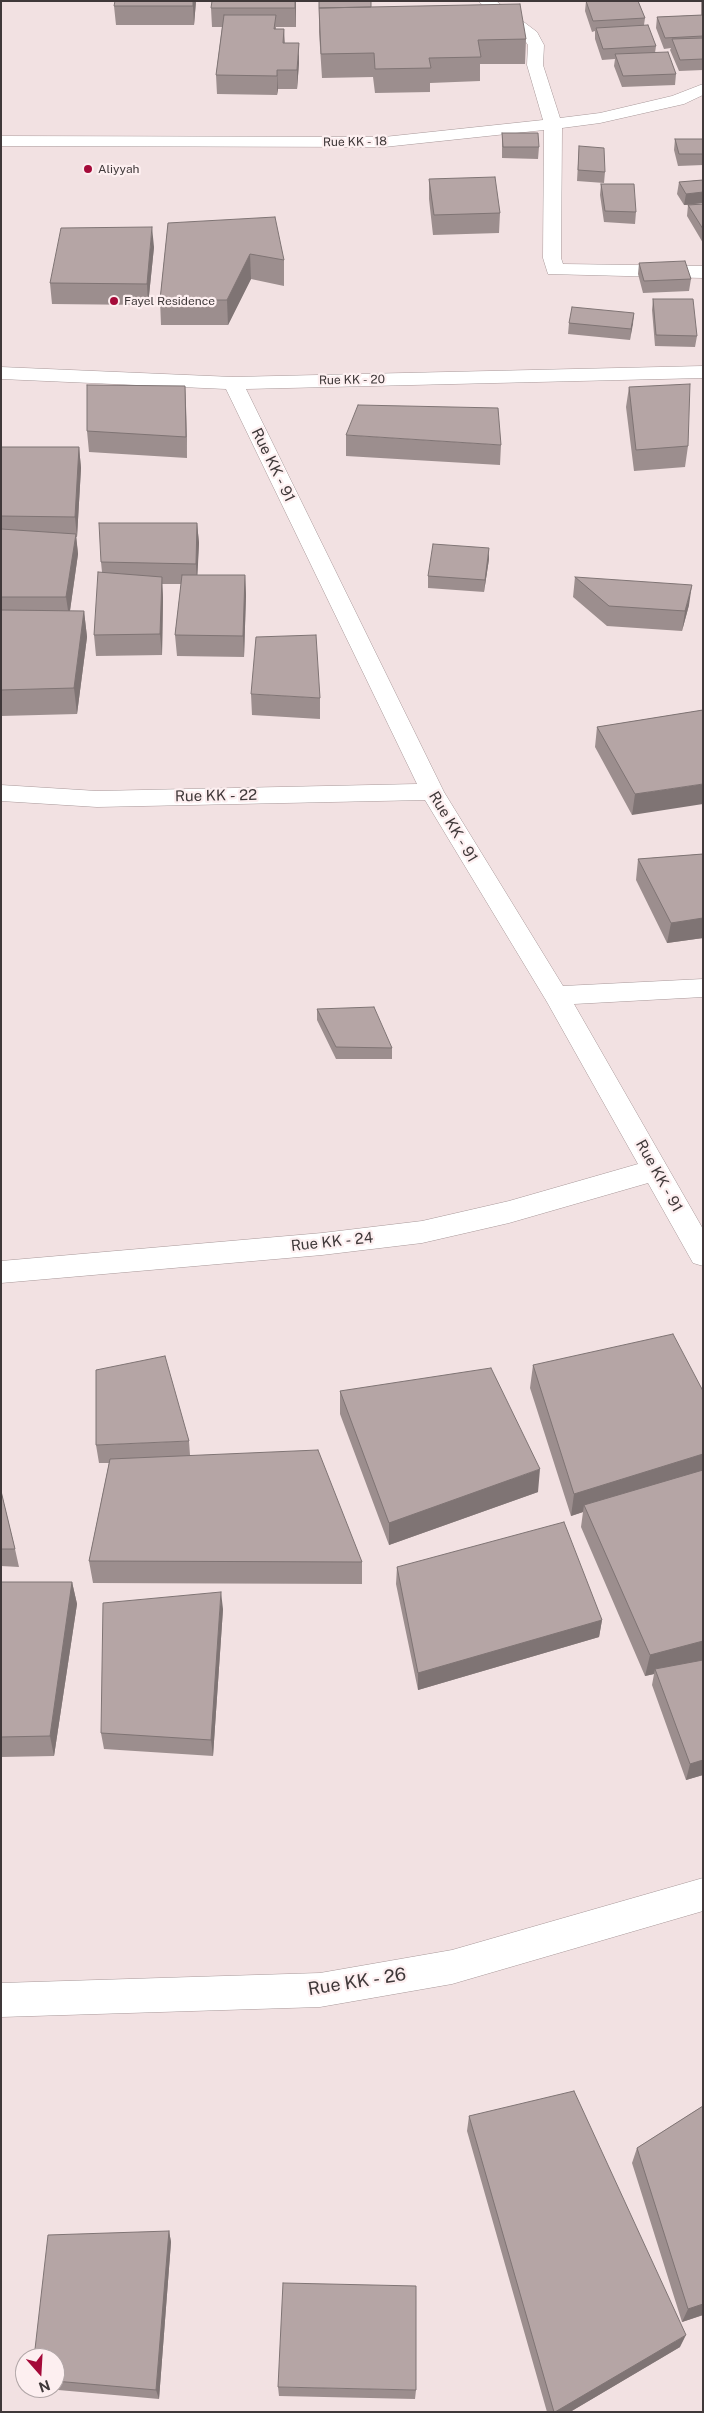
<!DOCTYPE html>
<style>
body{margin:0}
#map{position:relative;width:704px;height:2413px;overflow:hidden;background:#f2e1e2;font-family:"Public Sans",sans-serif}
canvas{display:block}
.frame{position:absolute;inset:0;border:2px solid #3f3839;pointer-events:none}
.north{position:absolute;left:15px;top:2348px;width:50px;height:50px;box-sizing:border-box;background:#fdeff0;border:1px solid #b1a6a7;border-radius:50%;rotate:161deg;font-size:14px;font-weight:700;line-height:20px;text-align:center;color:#3f3839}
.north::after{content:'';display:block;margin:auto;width:18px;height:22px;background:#a50a39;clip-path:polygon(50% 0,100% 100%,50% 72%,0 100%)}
</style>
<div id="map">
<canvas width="704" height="2413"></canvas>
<div class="frame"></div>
<div class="north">N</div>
</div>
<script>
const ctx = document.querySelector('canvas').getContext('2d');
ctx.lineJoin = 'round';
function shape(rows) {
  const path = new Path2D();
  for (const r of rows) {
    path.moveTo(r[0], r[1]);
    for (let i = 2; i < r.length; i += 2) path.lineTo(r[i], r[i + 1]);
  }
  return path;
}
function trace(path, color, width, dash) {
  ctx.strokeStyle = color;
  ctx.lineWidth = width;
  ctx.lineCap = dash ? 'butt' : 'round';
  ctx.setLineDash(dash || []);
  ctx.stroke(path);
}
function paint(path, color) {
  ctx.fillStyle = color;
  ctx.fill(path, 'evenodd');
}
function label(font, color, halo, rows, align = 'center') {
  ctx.font = font + ' "Public Sans",sans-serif';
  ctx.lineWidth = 4.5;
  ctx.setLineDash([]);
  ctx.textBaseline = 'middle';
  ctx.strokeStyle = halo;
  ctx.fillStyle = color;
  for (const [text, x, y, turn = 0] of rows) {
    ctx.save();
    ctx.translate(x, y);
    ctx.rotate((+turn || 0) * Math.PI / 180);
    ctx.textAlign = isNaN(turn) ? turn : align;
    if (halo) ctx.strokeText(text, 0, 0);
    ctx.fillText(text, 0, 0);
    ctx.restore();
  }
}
const street = shape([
 [478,1,496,1,537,32,544,45,543,65,560,118,600,113,672,96,703,84,703,95,684,104,600,123,562,128,561,258,563,264,703,266,703,278,548,274,543,258,544,130,384,147,1,146,1,136,384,137,543,120,527,65,528,45,524,39,478,1],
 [703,366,703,378,246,389,444,792,563,986,703,979,703,997,574,1004,703,1229,703,1266,693,1263,648,1183,509,1223,422,1243,322,1255,1,1283,1,1261,322,1233,422,1221,509,1201,638,1164,547,1002,425,800,97,807,1,801,1,785,97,791,417,784,226,389,1,379,1,367,233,377,703,366],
 [703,1878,703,1911,452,1984,320,2007,1,2017,1,1983,320,1973,452,1950,703,1878]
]);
trace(street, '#a89899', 1);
paint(street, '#fff');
paint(shape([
 [196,1,194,25,116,25,114,6],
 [296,1,296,27,276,27,276,29,284,29,285,43,299,63,297,89,278,89,277,95,217,94,216,75,222,27,212,27,211,8],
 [586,1,638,1,645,18,644,25,656,46,655,53,676,74,675,85,622,87,614,66,615,59,602,60,595,39,595,31,592,32,585,11],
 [701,1,703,1,703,70,679,71,670,50,671,48,664,49,656,28,657,17,701,15],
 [371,7,526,39,525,64,480,64,480,81,430,83,430,92,375,93,373,77,322,78,319,32,319,8],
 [502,133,539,147,538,159,502,158],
 [675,139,703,139,703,165,678,166,674,150],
 [579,146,605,172,604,183,577,181],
 [429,179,500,213,499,233,433,235,429,199],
 [703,180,703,203,695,204,703,204,703,243,687,216,688,205,684,205,677,194,679,182],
 [601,184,636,212,635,224,604,222,600,195],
 [168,223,284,260,284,286,251,279,228,325,161,325,160,300],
 [154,247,148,305,52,304,50,283],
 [639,263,691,279,689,291,643,293,638,274],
 [653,299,697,336,695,347,655,346,652,310],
 [634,313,630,340,568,334,569,323],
 [185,386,186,406,187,458,89,452,87,431],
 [629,387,688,446,685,467,634,471,626,407],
 [346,435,501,445,500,465,346,456],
 [1,447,79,447,81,468,77,537,76,537,78,554,70,611,84,611,87,637,77,714,1,716],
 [197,523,199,543,197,575,245,575,246,595,244,657,177,656,175,635,181,584,162,584,163,598,162,655,96,656,94,635,102,572,101,562],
 [489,559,484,592,428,588,428,576],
 [575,577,689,605,682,631,607,626,573,597],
 [251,694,320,698,320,719,252,715],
 [703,710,632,815,595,747,597,727],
 [703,854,703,938,667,943,636,880,638,859],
 [317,1009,392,1048,392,1059,336,1059,317,1020],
 [533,1365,703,1391,703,1775,686,1780,652,1685,654,1674,645,1676,581,1527,583,1512,571,1516,530,1388],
 [340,1391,538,1492,389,1545,340,1414],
 [189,1441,190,1455,362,1562,362,1584,93,1583,89,1561,109,1463,99,1463,96,1445],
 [1,1491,15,1549,19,1567,1,1566],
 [397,1567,602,1620,599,1637,418,1690,396,1584],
 [1,1582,72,1582,77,1604,54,1756,1,1757],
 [223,1609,213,1756,104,1749,101,1733],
 [703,2106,703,2315,682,2322,632,2163,637,2148],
 [469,2116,680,2347,570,2412,547,2412,467,2131],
 [169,2231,171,2242,159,2399,36,2388,55,2388,55,2358],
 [278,2387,416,2390,415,2399,279,2396]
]), '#9c8e8e');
paint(shape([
 [193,1,196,1,194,25,193,6],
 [295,1,296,1,296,27,295,8],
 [299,43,299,63,297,89,297,70],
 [277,70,278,89,277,95],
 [703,192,703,203,684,205,686,194],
 [152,227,154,247,148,305,147,284],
 [250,254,251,279,228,325,227,300],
 [634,313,633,324,630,340,631,329],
 [185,386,186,406,187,458,186,437],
 [79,447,81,468,77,537,75,517],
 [197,523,199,543,197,585,196,564],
 [76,534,78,554,69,617,66,597],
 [489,548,489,559,484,592,485,580],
 [245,575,246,595,244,657,243,636],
 [162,577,163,598,162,655,160,634],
 [692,585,689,605,682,631,685,611],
 [84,611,87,637,77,714,74,688],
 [703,784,703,804,632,815,635,794],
 [703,918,703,938,667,943,671,923],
 [703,1454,703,1476,584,1505,583,1512,571,1516,574,1494],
 [540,1469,538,1492,389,1545,389,1523],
 [72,1582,77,1604,54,1756,50,1736],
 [221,1592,223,1609,213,1756,211,1740],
 [602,1620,599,1637,418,1690,418,1673],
 [703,1641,703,1661,655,1669,654,1674,645,1676,650,1655],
 [703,1760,703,1775,686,1780,690,1764],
 [169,2231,171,2242,159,2399,156,2390],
 [703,2304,703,2315,682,2322,688,2309],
 [686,2335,680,2347,570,2412,555,2412]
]), '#7f7474');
const building = shape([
 [115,1,193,1,193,6,114,6,115,1],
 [212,1,295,1,295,8,211,8,212,1],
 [319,1,371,1,371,7,319,8,319,1],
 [586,1,638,1,645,18,593,21,586,1],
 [520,4,526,39,478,40,481,57,429,58,431,68,375,69,374,53,321,54,319,8,520,4],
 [224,15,276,15,274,29,284,29,283,43,299,43,297,70,277,70,277,76,216,75,224,15],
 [703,15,703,36,665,38,657,17,703,15],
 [648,25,656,46,603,49,596,28,648,25],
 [703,38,703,59,680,60,672,39,703,38],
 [668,52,676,74,623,76,615,54,668,52],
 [502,133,538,133,539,147,503,147,502,133],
 [675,139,703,139,703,154,679,154,675,139],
 [579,146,604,148,605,172,578,170,579,146],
 [495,177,500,213,434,215,429,179,495,177],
 [703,180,703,192,686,194,679,182,703,180],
 [601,184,634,184,636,212,605,211,601,184],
 [703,204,703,229,688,205,703,204],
 [275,217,284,260,250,254,227,300,160,300,168,223,275,217],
 [152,227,147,284,50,283,61,228,152,227],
 [685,261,691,279,644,281,639,263,685,261],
 [653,299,693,299,697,336,656,335,653,299],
 [572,307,634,313,631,329,569,323,572,307],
 [690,384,688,446,636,450,629,387,690,384],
 [87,385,185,386,186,437,87,431,87,385],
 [358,405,498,408,501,445,346,435,358,405],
 [1,447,79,447,75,517,1,516,1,447],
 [99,523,197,523,196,564,101,562,99,523],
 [1,529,76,534,66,597,1,597,1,529],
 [433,544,489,548,485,580,428,576,433,544],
 [98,572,162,577,160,634,94,635,98,572],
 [182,575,245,575,243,636,175,635,182,575],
 [575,577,692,585,685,611,609,606,575,577],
 [1,610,84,611,74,688,1,690,1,610],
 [316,635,320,698,251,694,256,637,316,635],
 [703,710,703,784,635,794,597,727,703,710],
 [703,854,703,918,671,923,638,859,703,854],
 [374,1007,392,1048,336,1047,317,1009,374,1007],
 [673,1334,703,1391,703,1454,574,1494,533,1365,673,1334],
 [165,1356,189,1441,96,1445,96,1370,165,1356],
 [491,1368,540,1469,389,1523,340,1391,491,1368],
 [318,1450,362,1562,89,1561,110,1459,318,1450],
 [703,1470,703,1641,650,1655,584,1505,703,1470],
 [1,1491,15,1549,1,1549,1,1491],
 [564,1522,602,1620,418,1673,397,1567,564,1522],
 [1,1582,72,1582,50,1736,1,1737,1,1582],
 [221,1592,211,1740,101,1733,103,1603,221,1592],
 [703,1660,703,1760,690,1764,655,1669,703,1660],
 [574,2091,686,2335,555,2412,554,2412,469,2116,574,2091],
 [703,2106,703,2304,688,2309,637,2148,703,2106],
 [169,2231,156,2390,55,2381,55,2358,34,2358,48,2235,169,2231],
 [283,2283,416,2286,416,2390,278,2387,283,2283]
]);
paint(building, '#b5a5a5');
trace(building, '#7f7474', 1);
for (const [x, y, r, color] of [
 [88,169,5,"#a50a39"],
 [114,301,5,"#a50a39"]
]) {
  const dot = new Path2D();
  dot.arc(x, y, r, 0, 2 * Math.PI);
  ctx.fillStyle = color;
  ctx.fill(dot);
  trace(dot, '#fdeff0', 2);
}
label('12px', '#3f3839', '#fdeff0', [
 ["Rue KK - 18",355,142,-1],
 ["Rue KK - 20",352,380,-1]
]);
label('12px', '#3f3839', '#fdeff0', [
 ["Aliyyah",98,169],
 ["Fayel Residence",124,301]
], 'left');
label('15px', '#3f3839', '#fdeff0', [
 ["Rue KK - 91",273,465,64],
 ["Rue KK - 22",216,796,-1],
 ["Rue KK - 91",453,827,59],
 ["Rue KK - 91",659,1176,61],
 ["Rue KK - 24",332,1242,-6]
]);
label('18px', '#3f3839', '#fdeff0', [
 ["Rue KK - 26",357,1982,-9]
]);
</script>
